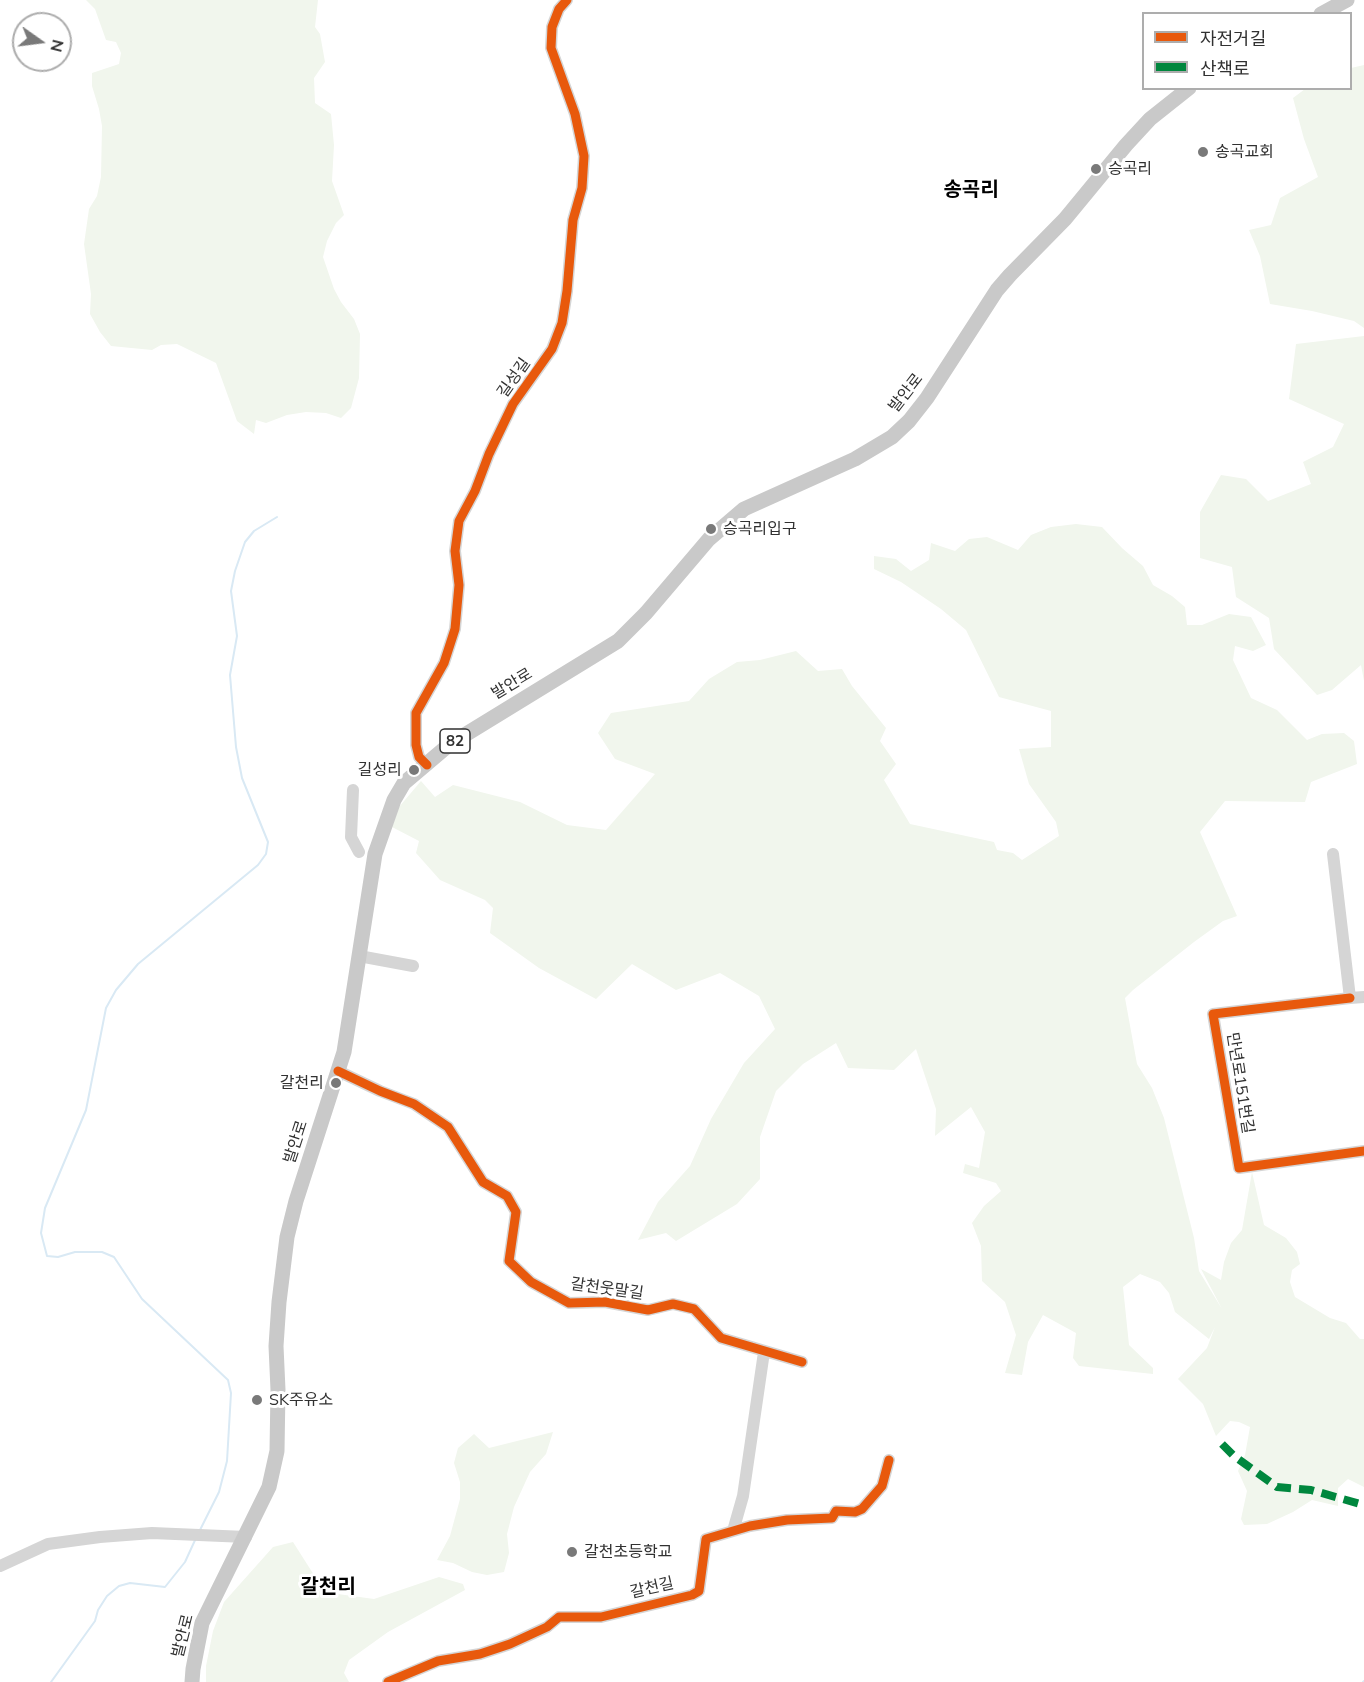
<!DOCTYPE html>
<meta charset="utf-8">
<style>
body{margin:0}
#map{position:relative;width:1364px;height:1682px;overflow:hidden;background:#fff;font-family:Mulish,"Noto Sans KR",sans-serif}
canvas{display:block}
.legend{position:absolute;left:1142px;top:12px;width:210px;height:78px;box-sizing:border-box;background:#fff;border:2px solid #adadad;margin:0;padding:8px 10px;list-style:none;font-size:18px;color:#313131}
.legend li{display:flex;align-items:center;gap:12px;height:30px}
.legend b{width:30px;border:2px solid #adadad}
.north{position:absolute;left:12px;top:12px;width:60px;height:60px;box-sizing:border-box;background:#fff;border:2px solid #adadad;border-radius:50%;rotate:104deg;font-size:16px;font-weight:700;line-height:24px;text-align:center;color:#313131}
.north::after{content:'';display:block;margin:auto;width:21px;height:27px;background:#797979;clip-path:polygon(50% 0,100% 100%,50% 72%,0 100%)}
</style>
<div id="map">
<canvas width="1364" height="1682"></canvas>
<ul class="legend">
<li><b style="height:8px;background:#e8590c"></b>자전거길</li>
<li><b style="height:8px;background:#00873e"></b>산책로</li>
</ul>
<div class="north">N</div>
</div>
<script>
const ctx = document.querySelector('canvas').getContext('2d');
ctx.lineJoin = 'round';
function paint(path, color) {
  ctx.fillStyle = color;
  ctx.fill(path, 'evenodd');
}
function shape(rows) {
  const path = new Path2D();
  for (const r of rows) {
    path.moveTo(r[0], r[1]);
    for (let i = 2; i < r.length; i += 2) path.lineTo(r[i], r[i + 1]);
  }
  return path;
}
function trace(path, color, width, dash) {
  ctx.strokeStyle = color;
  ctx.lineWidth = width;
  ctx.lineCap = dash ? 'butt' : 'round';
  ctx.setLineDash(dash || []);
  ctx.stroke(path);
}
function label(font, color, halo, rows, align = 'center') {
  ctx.font = font + ' Mulish,"Noto Sans KR",sans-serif';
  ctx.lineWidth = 6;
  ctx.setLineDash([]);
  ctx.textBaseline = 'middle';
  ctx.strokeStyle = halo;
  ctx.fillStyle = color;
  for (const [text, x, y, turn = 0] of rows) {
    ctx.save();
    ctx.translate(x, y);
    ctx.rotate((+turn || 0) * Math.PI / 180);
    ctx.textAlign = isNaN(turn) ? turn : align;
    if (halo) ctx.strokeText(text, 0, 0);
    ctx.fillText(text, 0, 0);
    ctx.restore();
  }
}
paint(shape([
 [86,0,318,0,315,27,320,34,325,62,314,78,315,103,331,114,334,145,332,181,344,215,336,223,327,241,323,257,334,289,341,302,354,319,360,334,359,378,351,408,341,418,326,413,306,412,287,415,266,423,256,420,254,434,237,421,216,363,177,344,161,345,152,350,111,346,100,332,90,314,91,294,84,244,89,209,97,196,101,177,102,126,99,109,92,86,92,73,119,64,121,53,116,42,106,40,95,9],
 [1364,65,1364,328,1354,321,1312,311,1270,304,1260,256,1249,230,1271,225,1280,198,1318,177,1304,139,1293,98,1305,89,1350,88,1351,68],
 [1364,336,1364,681,1361,665,1332,690,1317,695,1274,649,1269,618,1236,597,1232,567,1200,558,1200,512,1221,475,1246,479,1268,501,1311,484,1303,462,1333,447,1344,424,1289,399,1296,344],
 [1076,524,1102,527,1122,548,1143,566,1153,585,1172,596,1185,607,1187,625,1202,625,1229,614,1251,617,1266,645,1253,651,1235,646,1233,660,1251,698,1277,710,1307,740,1322,734,1344,733,1354,741,1357,764,1311,782,1305,802,1225,801,1200,832,1237,916,1223,921,1194,942,1133,990,1125,998,1137,1064,1152,1088,1164,1118,1194,1238,1199,1271,1222,1309,1201,1269,1221,1280,1224,1262,1231,1243,1242,1230,1252,1172,1264,1225,1286,1238,1297,1252,1300,1264,1292,1270,1290,1282,1295,1297,1330,1318,1346,1323,1360,1339,1364,1339,1364,1487,1348,1479,1338,1488,1338,1506,1312,1500,1293,1512,1267,1524,1244,1525,1241,1519,1247,1491,1238,1471,1245,1455,1250,1427,1239,1422,1230,1421,1216,1436,1203,1404,1178,1379,1207,1348,1215,1327,1209,1339,1175,1312,1169,1293,1160,1282,1140,1274,1123,1287,1129,1345,1153,1368,1153,1374,1079,1366,1073,1358,1076,1333,1043,1315,1028,1342,1022,1375,1005,1373,1016,1335,1005,1302,982,1281,981,1246,972,1223,984,1206,1001,1191,996,1183,963,1173,965,1164,979,1168,985,1132,971,1107,935,1136,936,1109,916,1049,894,1070,848,1068,836,1043,803,1064,776,1091,760,1137,760,1179,737,1204,676,1241,666,1233,638,1240,658,1202,690,1166,711,1119,744,1063,775,1029,759,996,720,973,676,990,632,964,596,999,539,968,490,933,493,908,485,900,440,880,416,853,419,841,392,827,399,807,421,781,435,797,453,785,520,802,567,825,606,830,655,774,615,759,598,733,611,713,689,701,709,679,737,662,760,660,796,651,818,671,842,669,852,686,886,728,880,741,896,764,884,780,910,824,994,842,997,850,1013,853,1022,860,1059,836,1056,822,1029,784,1019,749,1051,747,1051,711,999,697,966,630,941,609,901,582,874,569,874,556,896,559,911,571,929,560,931,543,955,551,969,539,987,537,1018,550,1031,535,1051,527],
 [553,1432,546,1454,530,1472,514,1507,507,1534,509,1553,504,1572,487,1575,472,1572,453,1563,437,1560,450,1536,460,1499,460,1482,454,1463,458,1448,474,1434,489,1448],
 [293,1542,321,1586,338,1594,374,1599,439,1577,463,1584,465,1590,388,1632,349,1660,344,1673,349,1682,206,1682,206,1666,213,1631,224,1602,273,1547]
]), '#f1f6ed');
trace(shape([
 [200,1530,219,1492,227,1461,231,1393,228,1380,142,1299,114,1257,102,1252,75,1252,58,1257,47,1256,41,1233,45,1208,86,1110,106,1008,116,990,138,964,258,865,266,854,268,842,242,778,236,747,230,675,237,636,231,591,235,571,245,542,254,531,277,517],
 [51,1682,95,1621,98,1610,107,1596,119,1586,130,1583,165,1587,185,1562,196,1538],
 [1363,1682,1364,1681]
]), '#d9e9f4', 2);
trace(shape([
 [427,765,419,757,416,745,416,713,444,663,455,629,459,585,455,551,459,521,475,491,489,454,513,404,552,349,562,323,567,291,573,220,582,188,584,156,575,114,551,48,552,27,559,9,567,0],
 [353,790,351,837,359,852],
 [1333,854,1350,998,1364,997],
 [359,956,413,966],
 [1350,998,1213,1014,1239,1168,1364,1151],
 [338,1071,380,1091,414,1104,448,1127,483,1182,507,1196,516,1212,509,1261,531,1282,569,1303,605,1302,648,1310,673,1304,694,1309,721,1338,802,1362],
 [733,1531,743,1496,764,1352],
 [0,1566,48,1544,100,1537,152,1533,246,1537],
 [388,1682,438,1661,480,1654,510,1644,547,1627,559,1617,601,1617,692,1595,699,1591,706,1539,750,1526,787,1520,832,1518,836,1511,855,1512,862,1509,882,1486,889,1460]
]), '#d5d5d5', 12);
trace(shape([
 [1321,14,1347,0],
 [192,1682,193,1669,202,1623,269,1487,277,1451,278,1390,276,1346,279,1302,287,1237,296,1201,344,1052,375,854,394,800,404,783,450,744,618,641,646,613,709,539,744,509,855,459,892,437,909,421,927,398,997,290,1010,275,1065,219,1126,145,1150,119,1189,88]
]), '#c9c9c9', 15);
trace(shape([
 [1222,1444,1234,1456,1277,1487,1311,1490,1364,1505]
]), '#00873e', 8, [15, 8]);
trace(shape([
 [427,765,419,757,416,745,416,713,444,663,455,629,459,585,455,551,459,521,475,491,489,454,513,404,552,349,562,323,567,291,573,220,582,188,584,156,575,114,551,48,552,27,559,9,567,0],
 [1350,998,1213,1014,1239,1168,1364,1151],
 [338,1071,380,1091,414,1104,448,1127,483,1182,507,1196,516,1212,509,1261,531,1282,569,1303,605,1302,648,1310,673,1304,694,1309,721,1338,802,1362],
 [388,1682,438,1661,480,1654,510,1644,547,1627,559,1617,601,1617,692,1595,699,1591,706,1539,750,1526,787,1520,832,1518,836,1511,855,1512,862,1509,882,1486,889,1460]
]), '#e8590c', 9);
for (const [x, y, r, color] of [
 [1203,152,6,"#797979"],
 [1096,169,6,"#797979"],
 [711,529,6,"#797979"],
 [414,770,6,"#797979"],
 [336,1083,6,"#797979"],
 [257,1400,6,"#797979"],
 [572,1552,6,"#797979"]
]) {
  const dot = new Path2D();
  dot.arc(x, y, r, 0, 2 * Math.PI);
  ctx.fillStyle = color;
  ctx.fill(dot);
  trace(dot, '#fff', 2);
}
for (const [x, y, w] of [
 [455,741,30]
]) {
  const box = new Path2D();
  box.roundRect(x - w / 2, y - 12, w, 24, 4.5);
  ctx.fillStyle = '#fff';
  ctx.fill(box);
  trace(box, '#313131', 1.5);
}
label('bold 15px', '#313131', null, [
 ["82",455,741]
]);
label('16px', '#313131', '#fff', [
 ["송곡교회",1215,152],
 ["승곡리",1108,169],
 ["승곡리입구",723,529],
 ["길성리",402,770,"right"],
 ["갈천리",324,1083,"right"],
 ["SK주유소",269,1400],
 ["갈천초등학교",584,1552]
], 'left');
label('16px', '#313131', '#fff', [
 ["길성길",514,378,-55],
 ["발안로",906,393,-52],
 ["발안로",512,684,-31],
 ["만년로151번길",1240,1083,81],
 ["발안로",296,1142,-72],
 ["갈천웃말길",607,1289,8],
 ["갈천길",652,1588,-13],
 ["발안로",183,1636,-76]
]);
label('bold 20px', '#000', '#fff', [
 ["송곡리",971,190],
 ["갈천리",328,1587]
]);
</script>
